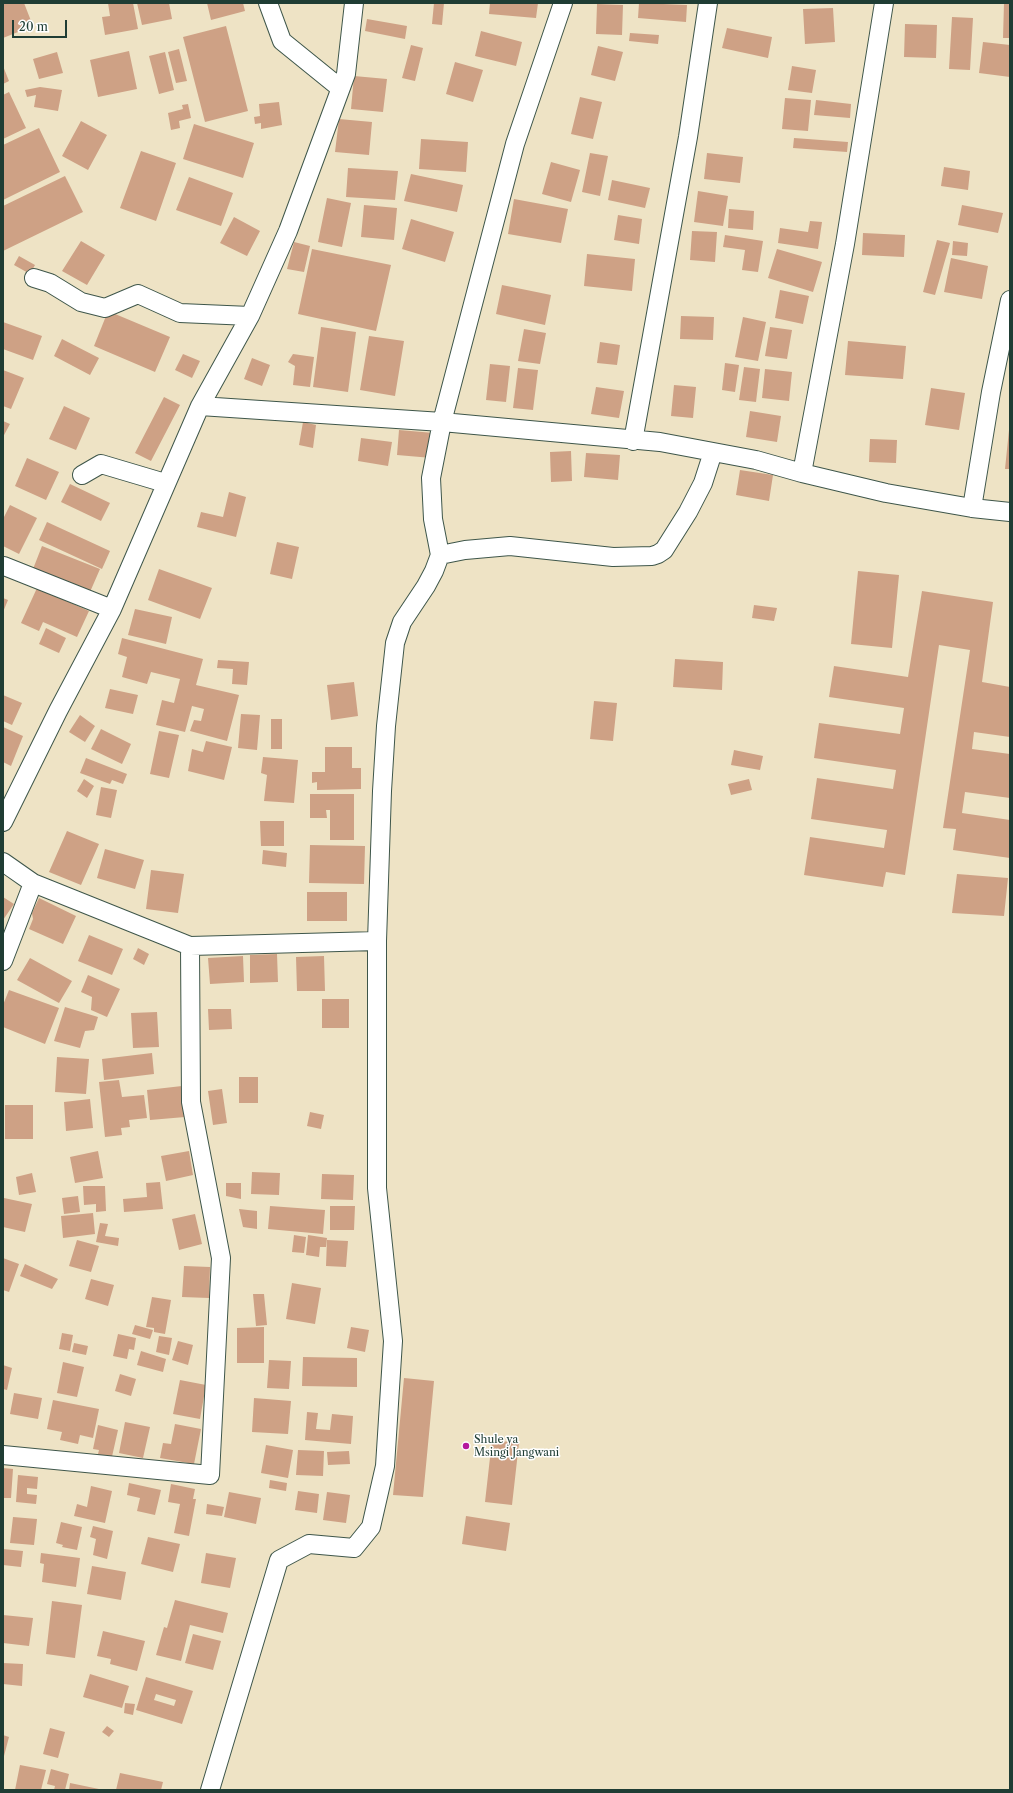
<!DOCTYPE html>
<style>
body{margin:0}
#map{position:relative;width:1013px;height:1793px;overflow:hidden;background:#eee3c5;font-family:"Libre Caslon Text",serif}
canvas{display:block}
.frame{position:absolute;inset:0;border:4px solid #1f3d34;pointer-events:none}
.scale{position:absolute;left:12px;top:20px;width:55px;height:18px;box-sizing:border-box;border:2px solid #1f3d34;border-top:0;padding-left:5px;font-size:12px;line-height:14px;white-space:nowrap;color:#1f3d34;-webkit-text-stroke:3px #fff;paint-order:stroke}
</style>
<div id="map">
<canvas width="1013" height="1793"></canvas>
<div class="frame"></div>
<div class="scale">20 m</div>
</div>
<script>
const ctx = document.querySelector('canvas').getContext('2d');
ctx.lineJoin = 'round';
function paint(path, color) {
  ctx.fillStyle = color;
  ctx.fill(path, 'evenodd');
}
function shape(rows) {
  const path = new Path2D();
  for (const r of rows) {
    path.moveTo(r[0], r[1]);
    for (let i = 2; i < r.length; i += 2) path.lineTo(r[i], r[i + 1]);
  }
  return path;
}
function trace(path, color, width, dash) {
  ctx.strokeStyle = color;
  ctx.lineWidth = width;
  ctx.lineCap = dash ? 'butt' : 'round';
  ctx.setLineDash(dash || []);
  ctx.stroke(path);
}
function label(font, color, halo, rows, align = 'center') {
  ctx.font = font + ' "Libre Caslon Text",serif';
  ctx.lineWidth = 3;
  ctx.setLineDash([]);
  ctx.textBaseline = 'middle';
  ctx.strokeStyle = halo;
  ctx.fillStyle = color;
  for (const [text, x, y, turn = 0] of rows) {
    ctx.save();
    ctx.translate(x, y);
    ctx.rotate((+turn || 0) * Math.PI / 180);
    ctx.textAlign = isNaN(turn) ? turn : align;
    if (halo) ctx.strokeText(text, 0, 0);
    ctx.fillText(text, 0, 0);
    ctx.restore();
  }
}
paint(shape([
 [3,3,24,3,33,26,3,38],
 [108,3,133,3,138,29,105,35,102,17,110,16],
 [137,3,169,3,172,19,142,25],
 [207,3,243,3,245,11,211,20],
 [434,3,444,3,442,25,432,24],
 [490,3,538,3,536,18,489,14],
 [639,3,687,5,686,22,638,18],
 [1004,3,1010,3,1010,38,1003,38],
 [597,4,623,5,622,35,596,34],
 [833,8,835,42,805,44,803,9],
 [952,17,973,18,970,70,949,69],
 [367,19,407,26,405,39,365,31],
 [905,24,937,25,936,58,904,57],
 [226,26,248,111,205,122,183,37],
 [727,28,772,37,768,58,722,48],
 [481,31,522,42,516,66,475,56],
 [630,33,659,35,658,44,629,41],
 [983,42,1010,45,1010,77,979,73],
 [411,45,423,48,415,81,402,78],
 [598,46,623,52,615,81,591,75],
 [179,49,187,81,176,83,168,52],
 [129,51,137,89,98,97,90,60],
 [57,52,63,73,39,79,33,59],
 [165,52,174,90,159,94,149,56],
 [455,62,483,70,473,102,446,94],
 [3,66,9,81,3,84],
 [792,66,816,70,812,93,788,90],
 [354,76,387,79,383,112,351,109],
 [40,87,62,90,58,111,34,107,36,95,27,97,25,90],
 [9,92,26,128,3,139,3,95],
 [580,97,602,102,593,139,571,134],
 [785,98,811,100,808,131,782,129],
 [816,100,851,104,850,118,814,115],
 [279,102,282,125,261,129,261,123,255,124,254,117,260,116,259,104],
 [188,104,191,118,179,121,180,128,171,130,168,113,183,109,182,105],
 [339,119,372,122,369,155,335,152],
 [81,121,107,135,88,170,62,156],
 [194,124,254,143,243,178,183,159],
 [39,128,60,172,3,200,3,145],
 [794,138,848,142,847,152,793,148],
 [421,139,468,142,466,172,419,169],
 [141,151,176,163,156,221,120,208],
 [590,153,608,156,600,196,582,192],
 [707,153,743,157,740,183,704,179],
 [551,162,580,170,571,202,542,194],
 [944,167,970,171,968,190,941,186],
 [348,168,398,171,395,200,346,197],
 [411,174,463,185,457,212,404,201],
 [65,176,83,212,3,251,3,206],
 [189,177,233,193,221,226,176,210],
 [612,180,650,188,645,208,608,200],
 [698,191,728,196,723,226,694,222],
 [327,198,351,203,342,247,318,242],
 [514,199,568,209,561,243,508,234],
 [364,205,397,208,394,240,361,237],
 [962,205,1003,213,998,233,958,225],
 [729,209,754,211,753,230,728,228],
 [618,215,642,219,639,244,614,240],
 [234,217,260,231,247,256,220,243],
 [411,219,454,232,445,262,402,249],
 [810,221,822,222,818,249,778,243,780,228,808,232],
 [692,231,717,232,715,262,690,260],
 [863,233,905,235,904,257,862,255],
 [725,235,763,241,758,272,742,270,745,250,723,247],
 [937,240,950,243,935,295,923,292],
 [81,241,105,255,87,285,62,271],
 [953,241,968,243,967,256,952,255],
 [294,242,310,246,304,272,287,269],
 [312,249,391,265,376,331,298,314],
 [777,249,822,262,813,292,768,278],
 [587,254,635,259,632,291,584,286],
 [19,256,35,265,30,274,14,265],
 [951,258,988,266,982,299,944,292],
 [502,285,551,295,545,325,496,314],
 [780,290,809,296,803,324,775,318],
 [108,311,170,337,155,372,94,346],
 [681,316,714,317,713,340,680,339],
 [743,317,766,322,758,361,735,357],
 [3,322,42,336,33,360,3,349],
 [321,327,356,332,348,392,313,387],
 [770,327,792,330,787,359,765,356],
 [524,329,546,333,540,364,518,361],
 [369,336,404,341,395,396,360,390],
 [62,339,99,358,90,375,54,356],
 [848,341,906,346,903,379,845,375],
 [600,342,620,345,617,365,597,363],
 [183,354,200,361,192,378,175,370],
 [293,354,314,357,310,387,293,385,295,366,288,362],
 [252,358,270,365,262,386,244,379],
 [725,363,739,365,735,392,722,390],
 [490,364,510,366,506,402,486,400],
 [744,367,760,369,756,402,739,400],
 [518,368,538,370,533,410,513,408],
 [765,369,792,372,789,401,762,398],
 [3,370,24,378,11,409,3,406],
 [674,385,696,387,693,418,671,416],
 [596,387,624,391,619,418,591,414],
 [931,388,965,393,959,430,925,425],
 [164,397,180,405,151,461,135,453],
 [64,406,90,418,76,450,49,439],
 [750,411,781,416,777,442,746,437],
 [3,421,10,424,3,437],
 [303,422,316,425,313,448,299,445],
 [399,430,434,433,432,458,397,455],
 [1009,430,1010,430,1010,469,1005,469],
 [361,438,392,442,388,466,358,461],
 [870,439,897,440,896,463,869,462],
 [571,451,572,481,551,482,550,452],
 [586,453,620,455,618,480,584,477],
 [27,458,59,472,46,500,15,486],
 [740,470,773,475,769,501,736,495],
 [70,484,110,503,101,521,61,502],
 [229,492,246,497,236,537,197,527,201,512,223,517],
 [10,505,37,518,19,554,3,546,3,519],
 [47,522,110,551,102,569,39,540],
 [277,542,299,547,292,579,270,574],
 [42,546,100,569,90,592,33,569],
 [159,569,212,588,200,619,148,600],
 [858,571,899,575,892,648,851,644],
 [37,588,89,611,77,637,43,622,39,631,21,623],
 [922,591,993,602,982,682,1010,687,1010,737,974,732,972,749,1010,754,1010,798,965,792,962,813,1010,820,1010,858,953,850,956,829,943,828,970,650,939,645,905,875,886,872,883,887,804,875,810,837,884,848,887,830,811,819,817,778,893,789,896,770,814,758,819,723,900,734,904,708,829,697,834,666,908,677],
 [3,598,8,600,3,612],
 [754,605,777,608,774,621,752,618],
 [135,609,172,617,166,644,128,635],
 [46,628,66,638,59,653,39,644],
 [122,638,203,659,196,685,239,695,227,741,190,731,194,720,201,721,204,709,192,706,185,732,156,725,162,700,174,703,180,679,151,672,147,684,122,677,127,657,118,654],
 [675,659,723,662,722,690,673,687],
 [218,660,249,662,247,685,232,684,233,669,217,668],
 [354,682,358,716,331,720,327,685],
 [110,689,138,695,133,714,105,708],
 [3,695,22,703,12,725,3,721],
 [594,701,617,703,613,741,590,739],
 [241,714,260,715,257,750,238,748],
 [80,715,95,726,85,742,69,732],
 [271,719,282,719,282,749,271,749],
 [3,727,23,736,11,766,3,762],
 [101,729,131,744,122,764,91,749],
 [159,731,179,735,169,778,150,774],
 [206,741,232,747,224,780,188,771,192,749,203,752],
 [325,747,352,747,352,768,361,768,361,789,317,790,317,782,312,783,312,772,325,772],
 [734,750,763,756,760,770,731,765],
 [263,757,298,760,294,803,264,801,267,775,261,773],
 [86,758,127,774,123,784,112,780,110,784,80,773],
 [84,779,94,786,87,798,77,791],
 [749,779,752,790,731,795,728,784],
 [101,787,117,790,111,818,96,815],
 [310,794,354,794,354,840,330,840,330,810,326,810,327,818,310,818],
 [260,821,284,821,284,846,261,846],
 [67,831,99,844,81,885,49,872],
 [310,845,365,846,364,884,309,883],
 [105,849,144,860,135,889,97,878],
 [263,850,287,853,286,867,262,864],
 [151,870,184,874,178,913,146,909],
 [957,874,1008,878,1004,916,952,913],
 [307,892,347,892,347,921,307,921],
 [3,897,14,904,3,920],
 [39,898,76,916,63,944,29,929,33,919,32,913],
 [89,935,123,949,112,975,78,961],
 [138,948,149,954,144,965,133,959],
 [277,954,278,982,250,983,250,955],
 [243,956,244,982,210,984,208,958],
 [324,956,325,991,297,991,296,957],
 [30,958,72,981,59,1003,17,980],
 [88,975,120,989,107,1017,91,1010,92,997,81,992],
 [9,990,59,1008,45,1044,3,1027,3,1005],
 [322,999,349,999,349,1028,322,1028],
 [65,1007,98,1017,94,1030,85,1031,80,1048,54,1041],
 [208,1009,231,1009,232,1029,209,1030],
 [157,1012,159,1047,133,1048,131,1013],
 [152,1053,154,1074,104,1080,102,1059],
 [57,1057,89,1059,86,1094,55,1092],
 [239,1077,258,1077,258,1103,239,1103],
 [119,1080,122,1097,144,1095,147,1118,129,1120,130,1127,121,1128,122,1135,105,1137,99,1082],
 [182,1086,185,1117,150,1120,147,1090],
 [222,1089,227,1123,213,1125,208,1091],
 [90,1099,93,1128,66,1131,64,1102],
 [5,1105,33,1105,33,1139,5,1139],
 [310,1112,324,1115,321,1129,307,1126],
 [98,1151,103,1178,75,1183,70,1157],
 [189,1151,193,1175,166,1181,161,1156],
 [252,1172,280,1173,279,1195,251,1194],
 [32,1173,36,1192,19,1195,16,1177],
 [322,1174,354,1175,353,1200,321,1199],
 [160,1182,163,1209,124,1212,123,1199,147,1197,146,1183],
 [226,1183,241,1183,241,1199,226,1196],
 [83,1186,105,1186,106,1211,96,1212,96,1204,84,1205],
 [78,1196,80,1212,64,1214,62,1198],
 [4,1198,32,1204,25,1232,3,1227],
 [270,1206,325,1210,323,1234,268,1229],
 [330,1206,355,1206,354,1230,330,1230],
 [239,1209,257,1211,257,1229,243,1227],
 [93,1213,95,1234,63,1238,61,1216],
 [195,1214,202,1244,179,1250,172,1219],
 [100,1223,108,1224,105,1236,119,1238,118,1246,96,1242],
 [294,1235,306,1237,304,1253,292,1252],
 [308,1235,327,1238,326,1247,320,1247,319,1257,306,1255],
 [77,1240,99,1246,91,1272,69,1266],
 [327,1240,348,1241,346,1267,326,1266],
 [3,1258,19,1264,9,1292,3,1290],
 [25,1264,58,1279,52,1289,20,1276],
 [184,1266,210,1267,209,1298,182,1297],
 [91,1279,114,1285,108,1306,85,1299],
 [292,1283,321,1288,315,1324,286,1319],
 [253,1294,264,1294,267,1325,256,1326],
 [152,1297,171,1300,165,1334,154,1332,154,1328,146,1327],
 [135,1325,153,1330,150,1339,132,1334],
 [264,1327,264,1363,237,1363,237,1328],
 [351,1327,369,1330,365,1352,347,1348],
 [62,1333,73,1335,70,1351,59,1349],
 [118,1334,136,1338,134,1350,129,1349,127,1359,113,1356],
 [159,1336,172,1338,169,1355,156,1352],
 [178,1341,193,1345,188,1365,172,1360],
 [74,1343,88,1346,86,1355,72,1352],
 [141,1351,166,1359,163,1372,137,1365],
 [303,1357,357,1358,357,1387,302,1386],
 [269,1360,291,1361,289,1389,267,1388],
 [63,1362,84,1367,77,1397,57,1393],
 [3,1365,12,1368,7,1390,3,1389],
 [120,1374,136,1379,131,1396,115,1391],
 [404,1378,434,1381,423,1497,393,1495],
 [180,1380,206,1385,200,1419,173,1414],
 [14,1393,42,1398,38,1419,10,1414],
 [254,1398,291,1401,288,1434,252,1432],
 [53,1400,99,1409,93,1438,80,1435,78,1444,60,1440,62,1432,47,1429],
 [307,1412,318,1413,316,1429,330,1430,332,1414,353,1416,351,1444,305,1440],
 [125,1422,150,1427,143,1458,119,1453],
 [175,1424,201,1429,194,1464,160,1458,163,1443,171,1444],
 [98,1425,118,1430,111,1461,97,1458,99,1450,93,1449],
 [492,1440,519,1443,512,1505,485,1502],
 [266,1445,293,1450,288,1478,261,1473],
 [298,1450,324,1451,323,1476,296,1475],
 [349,1451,350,1464,328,1465,327,1452],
 [3,1468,13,1469,11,1498,3,1498],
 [18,1475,38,1477,37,1489,27,1488,27,1494,37,1495,36,1504,16,1502],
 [270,1480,287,1483,286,1491,269,1488],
 [129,1483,161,1490,155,1515,137,1511,140,1498,127,1495],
 [171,1484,195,1489,193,1499,196,1499,189,1536,174,1533,180,1504,168,1502],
 [91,1486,112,1491,105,1523,74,1516,77,1504,87,1507],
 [298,1491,319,1494,317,1513,295,1510],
 [229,1492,261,1498,256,1524,224,1517],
 [327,1492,350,1495,346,1523,323,1520],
 [207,1504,224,1507,222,1516,206,1514],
 [466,1516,510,1523,506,1551,462,1544],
 [13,1517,37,1519,34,1545,10,1543],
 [61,1522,82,1527,77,1550,62,1547,63,1545,56,1543],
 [93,1526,113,1531,107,1559,93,1555,96,1539,90,1537],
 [148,1537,180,1544,173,1572,141,1564],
 [3,1549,23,1551,21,1567,3,1565],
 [41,1553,80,1558,76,1587,42,1582,44,1564,40,1563],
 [206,1553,236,1558,230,1588,201,1583],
 [92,1566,126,1572,121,1600,87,1594],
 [175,1600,228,1613,223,1633,190,1625,181,1661,156,1655,164,1627,167,1628],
 [52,1601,82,1605,75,1658,46,1654],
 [3,1615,33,1618,29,1646,3,1643],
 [103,1631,145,1641,137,1671,110,1664,111,1659,97,1656],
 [193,1634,221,1641,213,1670,185,1663],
 [3,1663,23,1664,22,1686,3,1684],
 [90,1674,129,1686,122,1708,83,1697],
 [146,1677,193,1691,182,1724,136,1710],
 [156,1694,176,1700,174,1706,154,1700],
 [125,1703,135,1704,133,1715,124,1713],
 [107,1726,114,1731,109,1737,102,1732],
 [50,1728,65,1732,58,1758,43,1754],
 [3,1735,9,1737,4,1756,3,1756],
 [20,1765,46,1770,41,1790,15,1790],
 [51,1769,69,1774,65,1790,54,1790,55,1786,47,1784],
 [120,1773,163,1782,161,1790,116,1790],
 [70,1783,99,1789,99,1790,69,1790]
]), '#cea185');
const street = shape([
 [268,3,282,41,340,88],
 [34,278,50,283,81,302,105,308,138,294,180,313,250,316],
 [200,406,442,422,660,442,756,460,802,473,886,493,972,508,1010,512],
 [633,441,688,137,708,3],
 [802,473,845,244,884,3],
 [82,475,101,464,165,483],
 [972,508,991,392,1010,300],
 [440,555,465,550,510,546,613,557,652,556,658,554,664,550,688,512,703,483,713,452],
 [4,566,112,609],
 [3,822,58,711,112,609,200,406,250,316,288,231,346,74,354,3],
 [3,862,33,883,190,946,377,941],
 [3,961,33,883],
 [3,1455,210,1475,221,1258,191,1102,190,946],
 [210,1790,279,1560,309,1544,354,1548,371,1527,385,1466,393,1341,377,1188,377,941,382,791,386,726,395,643,402,622,426,586,434,571,440,555,433,519,431,478,442,422,515,144,563,3]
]);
trace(street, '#3e564a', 20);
trace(street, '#fff', 18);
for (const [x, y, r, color] of [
 [466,1446,4,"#b5179e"]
]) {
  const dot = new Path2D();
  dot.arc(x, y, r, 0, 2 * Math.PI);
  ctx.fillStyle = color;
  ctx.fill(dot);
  trace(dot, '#fff', 1.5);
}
label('11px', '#1f3d34', '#fff', [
 ["Shule ya",474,1440],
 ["Msingi Jangwani",474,1453]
], 'left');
</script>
